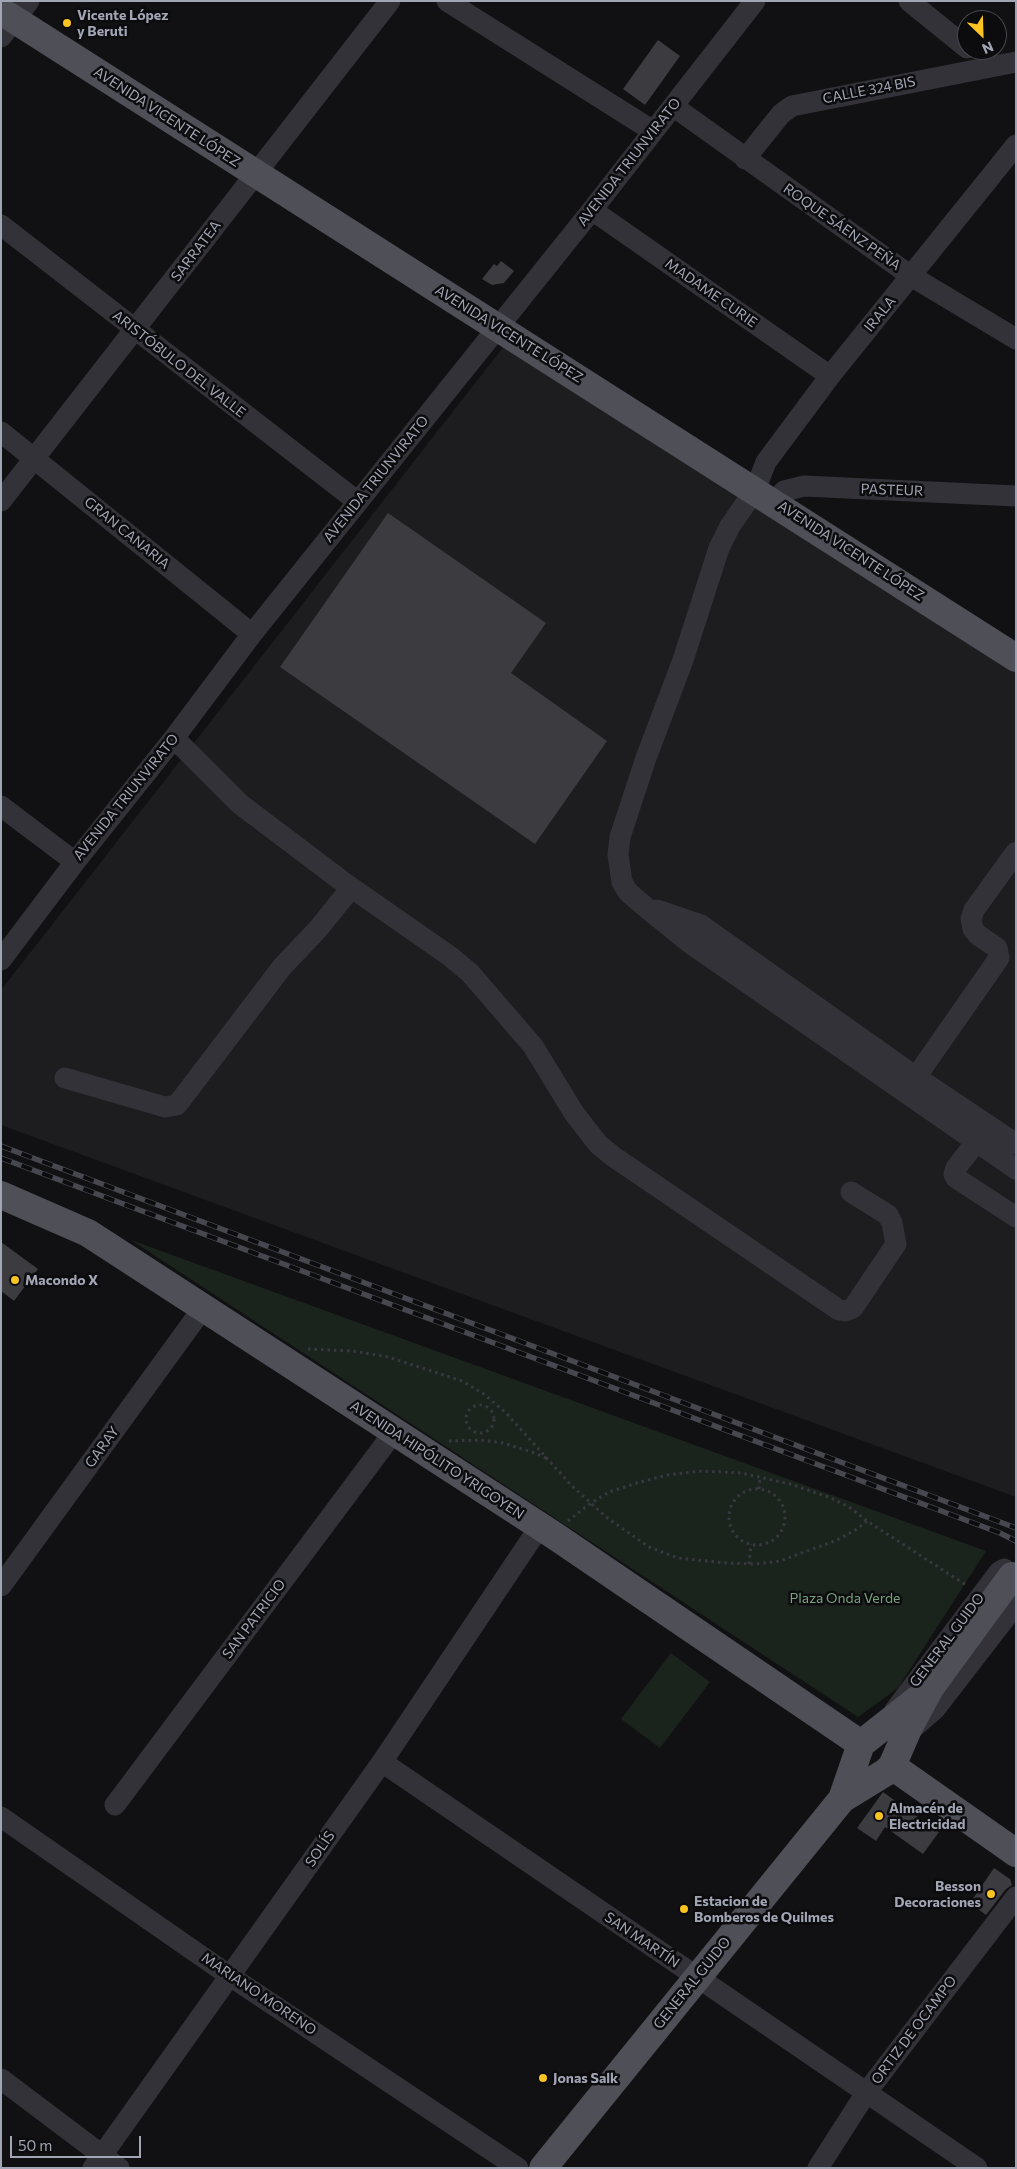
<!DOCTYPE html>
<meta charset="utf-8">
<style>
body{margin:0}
#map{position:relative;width:1017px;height:2169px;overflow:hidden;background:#111113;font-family:Commissioner,sans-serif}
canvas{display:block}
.frame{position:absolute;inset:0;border:2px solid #a2a6b4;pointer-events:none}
.north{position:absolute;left:957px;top:10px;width:50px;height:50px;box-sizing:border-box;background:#0c0c0e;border:1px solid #484a50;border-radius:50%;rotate:156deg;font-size:14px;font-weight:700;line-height:20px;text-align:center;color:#a2a6b4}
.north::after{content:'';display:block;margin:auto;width:18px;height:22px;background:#fbc421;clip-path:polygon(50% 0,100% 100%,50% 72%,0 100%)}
.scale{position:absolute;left:10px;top:2136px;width:131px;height:22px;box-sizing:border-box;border:2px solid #a2a6b4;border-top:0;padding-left:6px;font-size:15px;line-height:18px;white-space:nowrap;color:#a2a6b4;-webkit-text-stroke:4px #0c0c0e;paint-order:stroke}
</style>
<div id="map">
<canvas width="1017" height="2169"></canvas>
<div class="frame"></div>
<div class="north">N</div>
<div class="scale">50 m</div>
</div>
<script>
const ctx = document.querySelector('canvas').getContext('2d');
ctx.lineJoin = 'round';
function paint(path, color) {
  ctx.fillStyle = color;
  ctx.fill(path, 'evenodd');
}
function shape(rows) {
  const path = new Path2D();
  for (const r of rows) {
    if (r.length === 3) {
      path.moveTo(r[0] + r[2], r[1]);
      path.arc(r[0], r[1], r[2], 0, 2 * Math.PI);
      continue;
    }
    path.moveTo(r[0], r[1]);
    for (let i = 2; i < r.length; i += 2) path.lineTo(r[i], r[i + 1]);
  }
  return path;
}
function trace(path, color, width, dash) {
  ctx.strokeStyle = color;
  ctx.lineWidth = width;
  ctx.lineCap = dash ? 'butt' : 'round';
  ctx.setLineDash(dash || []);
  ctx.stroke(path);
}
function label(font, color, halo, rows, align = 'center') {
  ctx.font = font + ' Commissioner,sans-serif';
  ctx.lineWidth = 5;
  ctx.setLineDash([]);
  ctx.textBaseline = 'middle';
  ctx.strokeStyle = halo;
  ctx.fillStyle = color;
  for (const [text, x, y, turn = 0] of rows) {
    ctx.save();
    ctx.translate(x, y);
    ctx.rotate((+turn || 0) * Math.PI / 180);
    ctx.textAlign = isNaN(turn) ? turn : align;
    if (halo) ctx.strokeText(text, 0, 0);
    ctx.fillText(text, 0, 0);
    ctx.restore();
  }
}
paint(shape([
 [508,341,1016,671,1016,1497,1,1125,1,990]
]), '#1d1d20');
paint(shape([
 [131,1240,986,1551,898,1688,858,1717],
 [671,1653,710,1682,660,1748,621,1719]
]), '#1b231d');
paint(shape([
 [658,40,680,56,645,105,623,89],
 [501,261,514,271,504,283,492,285,482,279,494,264,497,266],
 [388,513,546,623,511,673,607,741,535,844,280,667],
 [1,1242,38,1269,14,1301,1,1291],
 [883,1792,939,1832,923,1854,885,1827,876,1841,857,1828],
 [994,1868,1010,1879,1012,1885,1006,1889,986,1915,970,1903]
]), '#3b3b40');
trace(shape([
 [308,1349,353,1351,388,1357,462,1381,484,1394,507,1414,571,1485,606,1517,649,1547,678,1558,726,1563,756,1564,780,1561,837,1540,857,1529,867,1521],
 [480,1419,14],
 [449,1441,481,1440,503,1443,535,1453,548,1459],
 [757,1517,28],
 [759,1489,760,1478],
 [568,1521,588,1505,609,1492,637,1483,667,1475,702,1471,741,1473,790,1484,831,1498,849,1507,867,1521,966,1585],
 [749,1564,751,1544]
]), '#38393f', 3, [2.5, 4]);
trace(shape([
 [447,1,653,131],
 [909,1,967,48],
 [1,37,29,1],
 [673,106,911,276,1016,339],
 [1016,145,830,376,766,462,755,490,730,526,719,548,683,660,646,758,620,837,618,855,622,882,628,892,643,905,690,943,1016,1169],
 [745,159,781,114,792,106,1016,62],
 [592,210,830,376],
 [1,225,358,502],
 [1,432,252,634],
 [1,501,390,1],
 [774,502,784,491,804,486,1016,496],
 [174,738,240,804,342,881,451,957,470,973,533,1046,574,1113,598,1144,614,1157,839,1310,845,1311,853,1308,896,1244,892,1223,888,1215,851,1192],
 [1,806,75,862],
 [657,910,701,925,916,1077,1016,1144],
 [1,960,75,862,174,738,252,634,592,210,755,1],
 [916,1077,999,958,997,948,978,935,973,929,971,919,974,910,1016,852],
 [65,1078,165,1107,177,1105,282,967,318,929,351,888],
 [976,1142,956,1168,954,1174,956,1178,1016,1217],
 [1,1586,203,1308],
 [895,1710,999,1572,1004,1569],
 [913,1728,935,1709,1016,1604],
 [382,1762,977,2168],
 [115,1805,394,1432],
 [1,1817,230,1976,518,2168],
 [1,2079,119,2168],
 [93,2168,382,1762,540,1526],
 [818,2168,866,2093,1016,1897]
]), '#323238', 21);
trace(shape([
 [1,11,1016,658],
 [1,1195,88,1233,555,1536,861,1744],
 [892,1766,1016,1853],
 [842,1799,861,1744,918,1699],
 [543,2168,842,1799,886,1772,892,1766,909,1727,930,1688,1012,1576]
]), '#4e4f57', 28);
const rail = shape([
 [1,1146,1016,1528],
 [1,1158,1000,1533,1016,1541]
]);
trace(rail, '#47484f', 5.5);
trace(rail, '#0c0c0e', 4, [11]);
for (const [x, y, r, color] of [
 [67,23,5,"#fbc421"],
 [15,1280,5,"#fbc421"],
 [879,1816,5,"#fbc421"],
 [991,1894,5,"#fbc421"],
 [684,1909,5,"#fbc421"],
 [543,2078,5,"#fbc421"]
]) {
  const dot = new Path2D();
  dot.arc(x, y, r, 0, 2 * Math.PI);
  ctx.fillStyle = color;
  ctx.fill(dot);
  trace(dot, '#0c0c0e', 2);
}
label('bold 14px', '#a2a6b4', '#0c0c0e', [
 ["Vicente López",77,15],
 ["y Beruti",77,31],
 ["Macondo X",25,1280],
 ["Almacén de",889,1808],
 ["Electricidad",889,1824],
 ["Besson",981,1886,"right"],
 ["Decoraciones",981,1902,"right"],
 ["Estacion de",694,1901],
 ["Bomberos de Quilmes",694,1917],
 ["Jonas Salk",553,2078]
], 'left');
label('14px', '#a2a6b4', '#0c0c0e', [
 ["CALLE 324 BIS",869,90,-11],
 ["AVENIDA VICENTE LÓPEZ",167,117,33],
 ["AVENIDA TRIUNVIRATO",629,162,-52],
 ["ROQUE SÁENZ PEÑA",842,227,35],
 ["SARRATEA",196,251,-53],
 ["MADAME CURIE",711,293,35],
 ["IRALA",880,314,-51],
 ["AVENIDA VICENTE LÓPEZ",509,334,32],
 ["ARISTÓBULO DEL VALLE",179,364,38],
 ["AVENIDA TRIUNVIRATO",376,479,-51],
 ["PASTEUR",892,490,2],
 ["GRAN CANARIA",127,533,39],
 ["AVENIDA VICENTE LÓPEZ",851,551,33],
 ["AVENIDA TRIUNVIRATO",126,797,-51],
 ["GARAY",102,1447,-54],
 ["AVENIDA HIPÓLITO YRIGOYEN",437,1460,33],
 ["SAN PATRICIO",254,1619,-53],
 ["GENERAL GUIDO",947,1640,-53],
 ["SOLÍS",320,1849,-55],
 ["SAN MARTÍN",642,1940,34],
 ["GENERAL GUIDO",692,1983,-51],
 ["MARIANO MORENO",259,1994,34],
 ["ORTIZ DE OCAMPO",914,2030,-53]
]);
label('14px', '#77a07d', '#0c0c0e', [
 ["Plaza Onda Verde",845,1598]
]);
</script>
